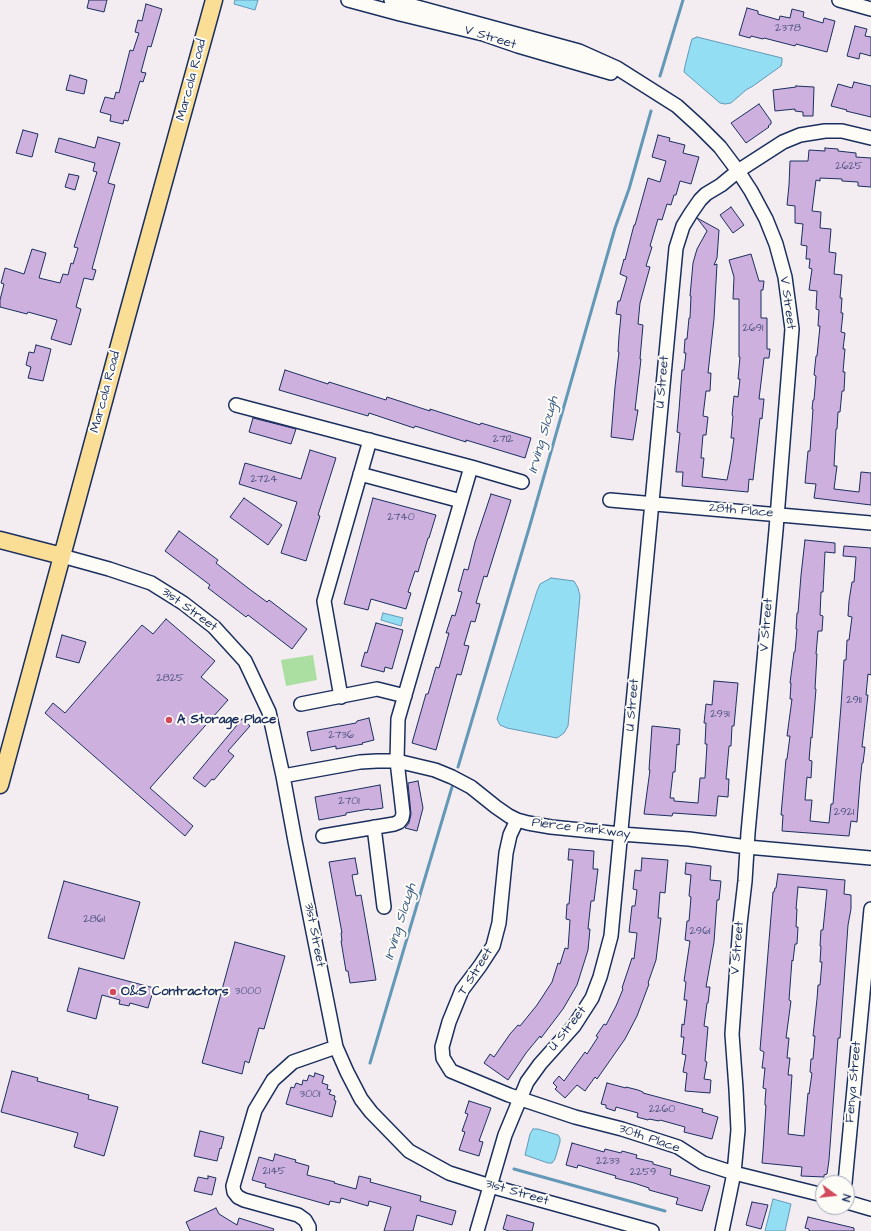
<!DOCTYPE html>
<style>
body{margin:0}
#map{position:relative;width:871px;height:1231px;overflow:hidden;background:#f3edf2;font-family:"Architects Daughter",sans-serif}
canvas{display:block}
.north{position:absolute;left:815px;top:1175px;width:40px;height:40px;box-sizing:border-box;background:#fdfcf7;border:1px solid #a3aaba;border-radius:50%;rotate:105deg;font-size:11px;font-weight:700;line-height:16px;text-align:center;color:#1b2f5e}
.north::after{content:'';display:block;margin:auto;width:14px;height:18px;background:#d1495b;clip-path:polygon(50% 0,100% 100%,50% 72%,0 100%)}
</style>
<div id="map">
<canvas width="871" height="1231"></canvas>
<div class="north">N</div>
</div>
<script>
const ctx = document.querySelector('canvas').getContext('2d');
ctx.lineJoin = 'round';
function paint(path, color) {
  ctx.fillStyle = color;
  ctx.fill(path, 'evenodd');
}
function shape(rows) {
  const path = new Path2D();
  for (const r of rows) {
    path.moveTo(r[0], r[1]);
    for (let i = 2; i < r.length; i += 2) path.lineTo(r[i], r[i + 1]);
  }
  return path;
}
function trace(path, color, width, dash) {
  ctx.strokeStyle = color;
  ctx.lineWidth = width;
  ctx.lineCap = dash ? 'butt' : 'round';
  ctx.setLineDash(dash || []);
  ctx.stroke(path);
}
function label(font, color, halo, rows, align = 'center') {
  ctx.font = font + ' "Architects Daughter",sans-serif';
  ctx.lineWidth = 4;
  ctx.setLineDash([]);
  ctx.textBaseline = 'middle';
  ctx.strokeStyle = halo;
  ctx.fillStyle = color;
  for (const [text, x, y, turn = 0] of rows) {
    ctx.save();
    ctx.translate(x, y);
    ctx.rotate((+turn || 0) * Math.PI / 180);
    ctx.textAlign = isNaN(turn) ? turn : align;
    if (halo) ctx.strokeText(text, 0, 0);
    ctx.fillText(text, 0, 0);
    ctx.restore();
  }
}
paint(shape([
 [313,655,317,680,286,686,281,660]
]), '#aadfa1');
const water = shape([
 [235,0,258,0,255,10,234,4,235,0],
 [697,37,782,58,782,62,781,66,753,86,746,90,731,103,725,104,720,103,684,72,685,66,690,46,692,39,697,37],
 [551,578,574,581,578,588,580,596,568,726,564,733,557,738,507,728,500,725,497,719,537,591,540,584,551,578],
 [383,613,403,618,401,626,381,620,383,613],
 [533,1129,538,1129,558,1135,560,1138,560,1142,555,1159,552,1163,548,1163,525,1155,530,1134,533,1129],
 [773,1199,791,1204,785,1231,765,1231,773,1199]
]);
paint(water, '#93def3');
trace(water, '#6398b7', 1);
trace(shape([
 [660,76,683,0],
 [458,767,530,525,615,228,629,189,651,111],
 [370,1063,452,787],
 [514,1169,665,1211]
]), '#6398b7', 3);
const building = shape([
 [89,0,107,0,104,12,87,8,89,0],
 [146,4,162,9,151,47,148,46,141,72,146,73,143,82,140,81,128,121,124,120,123,124,110,121,111,115,100,112,105,97,114,99,116,92,119,93,130,50,133,51,139,33,135,32,138,20,142,21,146,4],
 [747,8,758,11,758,14,779,20,780,16,790,18,792,9,804,12,803,17,823,23,824,18,835,21,827,52,796,44,795,46,764,38,763,39,751,36,750,38,739,35,747,8],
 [855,26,867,29,865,36,871,37,871,56,860,53,859,59,847,56,855,26],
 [70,75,87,80,84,94,66,90,70,75],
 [854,82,871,86,871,117,846,111,847,110,831,106,838,84,852,88,854,82],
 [796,86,814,87,813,116,803,116,803,112,795,111,795,109,775,111,773,90,796,87,796,86],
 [759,104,771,121,771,124,768,126,769,127,746,143,731,123,759,104],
 [23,130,38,134,32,157,16,153,23,130],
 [658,135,670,138,669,141,685,145,683,153,699,157,691,184,680,181,676,195,674,195,671,205,667,204,662,220,658,219,650,246,652,247,646,266,650,267,640,303,638,324,643,325,640,359,641,359,635,410,638,410,633,440,611,437,615,387,619,352,618,352,619,336,621,315,616,314,618,301,620,301,627,277,620,274,624,259,625,260,634,225,635,225,648,178,660,182,666,161,652,157,658,135],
 [98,137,120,143,108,183,115,185,92,269,96,270,93,280,84,278,76,307,81,309,71,345,51,339,57,320,28,312,27,314,0,307,0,300,4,284,1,283,5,268,24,274,32,249,46,253,39,278,60,283,63,274,68,275,71,263,73,264,78,248,74,247,97,172,93,171,95,163,55,152,59,138,95,148,98,137],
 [825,148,838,149,838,151,856,153,856,157,871,158,871,187,858,186,858,182,842,181,842,179,820,178,820,181,816,180,812,211,821,212,820,228,831,229,829,252,836,253,834,274,842,275,840,298,842,298,841,313,843,313,841,332,845,333,843,349,845,349,843,372,845,372,844,391,842,391,840,412,838,412,837,429,836,429,834,466,837,466,834,489,859,492,861,472,871,473,871,505,814,498,816,484,805,483,808,451,810,451,813,409,812,409,813,400,814,400,816,376,814,375,816,356,817,356,820,326,818,326,819,310,816,309,817,291,809,290,812,269,809,268,810,259,806,259,807,246,801,245,803,224,795,223,795,206,787,205,789,185,790,161,808,161,809,150,825,151,825,148],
 [69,174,79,176,75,190,65,187,69,174],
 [731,207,744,225,733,233,720,215,731,207],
 [697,218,719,230,717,258,714,265,717,264,714,319,708,373,711,373,710,391,706,391,703,416,708,417,706,435,703,435,701,458,704,458,702,477,727,480,731,460,734,438,731,438,733,416,732,415,734,396,738,397,740,379,738,379,740,357,739,357,739,299,733,299,734,277,729,260,751,254,759,281,764,281,763,290,761,290,761,318,767,318,767,349,770,349,769,358,764,358,759,399,764,399,762,419,760,418,753,480,749,479,748,492,682,486,683,472,676,472,680,433,677,432,679,410,682,370,684,370,686,353,684,353,685,339,687,339,689,318,690,318,691,296,690,296,693,263,697,249,707,231,697,218],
 [36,345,51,349,43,381,28,378,31,367,26,365,29,352,34,353,36,345],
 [285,370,328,384,329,382,386,400,387,397,430,411,430,409,480,425,481,423,531,438,525,458,466,440,466,442,415,426,414,428,369,413,368,416,279,390,285,370],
 [253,418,296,429,291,444,249,432,253,418],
 [310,450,336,458,318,515,320,516,306,561,281,553,297,502,239,484,245,463,301,479,310,450],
 [491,494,511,500,487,577,484,576,476,603,480,604,475,622,471,621,464,645,469,646,461,675,457,674,436,750,412,743,426,694,428,694,436,667,439,668,449,633,446,633,452,615,455,616,462,592,458,591,464,569,468,570,475,542,491,494],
 [244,498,282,525,268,545,230,517,244,498],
 [373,498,436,515,429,538,428,538,418,572,415,571,408,592,411,593,406,609,371,599,368,610,344,604,373,498],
 [179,531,218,560,216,563,248,588,267,602,269,600,307,629,292,649,248,615,246,617,208,588,210,585,165,551,179,531],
 [805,540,835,543,835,553,825,552,823,592,821,592,820,615,823,616,822,631,818,631,816,654,817,654,815,689,816,689,812,738,811,737,809,760,812,761,811,778,807,777,805,800,812,800,810,821,811,821,829,823,831,804,833,804,841,706,844,660,846,660,847,640,849,640,852,617,848,616,849,601,852,582,854,582,856,557,843,556,844,546,871,548,871,675,868,674,866,695,868,695,862,747,865,747,863,763,862,763,860,782,857,822,851,821,849,836,782,831,783,815,781,815,786,759,787,759,790,736,787,736,792,699,790,699,791,683,790,683,794,652,795,652,797,629,796,629,797,613,798,613,801,575,805,540],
 [166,619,215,661,201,677,228,700,150,788,193,826,185,836,45,713,53,703,65,713,142,625,153,634,166,619],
 [376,623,403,630,392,669,385,667,384,672,361,666,365,652,367,653,376,623],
 [62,635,86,642,79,663,56,657,62,635],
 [714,681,738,683,734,726,732,726,731,746,729,746,726,779,729,779,728,797,718,796,716,816,673,813,672,816,644,814,650,770,649,770,652,726,680,729,679,745,677,744,675,772,673,772,670,798,674,798,674,801,698,803,700,778,705,778,707,744,705,744,706,723,704,723,706,704,712,705,714,681],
 [369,718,374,740,362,743,363,744,336,749,336,746,311,751,307,732,356,723,357,721,369,718],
 [242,719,250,726,228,751,234,756,214,780,212,779,205,787,193,778,242,719],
 [418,781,423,808,417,831,405,828,409,823,411,814,408,783,418,781],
 [380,785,383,808,370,810,369,809,346,813,346,815,319,820,315,797,380,785],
 [569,849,594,851,593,869,598,869,594,901,591,901,588,929,590,929,588,950,577,985,563,1009,541,1038,540,1036,526,1053,508,1080,484,1063,490,1054,494,1057,510,1034,518,1025,520,1026,537,1005,552,982,558,963,560,964,565,948,568,949,570,920,566,919,567,904,569,904,573,860,568,860,569,849],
 [355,858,358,874,352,875,356,896,361,895,376,980,350,983,348,971,346,971,341,941,342,941,341,933,342,933,329,862,355,858],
 [642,858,668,860,665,893,660,892,658,918,661,918,656,960,648,983,649,984,637,1016,625,1039,597,1079,595,1077,585,1091,577,1085,565,1098,555,1089,557,1087,553,1083,559,1076,564,1081,585,1052,587,1054,598,1037,596,1036,604,1024,606,1025,616,1006,623,989,622,988,632,958,634,959,637,933,629,932,632,906,635,906,637,890,633,889,635,870,641,871,642,858],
 [686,863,711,866,710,880,721,881,719,900,717,900,714,942,706,987,710,987,708,1003,707,1003,704,1026,708,1027,705,1061,707,1062,704,1079,711,1080,710,1093,685,1091,687,1073,683,1072,686,1055,682,1054,684,1037,681,1037,682,1024,684,1025,687,1000,684,1000,686,982,684,981,690,941,685,940,687,921,689,921,691,897,689,896,691,875,685,874,686,863],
 [778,874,845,880,844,894,851,895,851,909,848,925,840,1038,838,1038,829,1160,827,1174,824,1175,824,1177,801,1176,802,1167,762,1163,763,1151,766,1105,765,1105,765,1101,766,1089,763,1088,765,1068,762,1068,764,1052,760,1050,773,892,774,892,775,888,776,888,778,874],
 [798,887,827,890,823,930,821,930,820,946,821,946,820,962,822,962,820,985,818,985,817,999,813,1036,815,1036,813,1059,811,1059,810,1072,812,1073,809,1094,808,1093,804,1136,788,1134,792,1075,788,1075,790,1058,787,1058,789,1038,786,1038,791,1001,789,1000,792,960,793,961,795,944,797,944,798,927,796,927,797,909,796,909,798,887],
 [64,881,140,902,124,959,48,938,64,881],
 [235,942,285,956,264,1029,259,1028,249,1063,245,1061,242,1074,202,1063,235,942],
 [79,968,154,988,148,1008,130,1003,129,1006,119,1004,120,1000,102,995,96,1019,67,1011,79,968],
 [12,1071,38,1078,37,1081,89,1095,88,1099,118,1107,104,1156,74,1147,78,1133,1,1112,12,1071],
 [315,1073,324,1076,322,1083,328,1085,327,1089,331,1090,329,1094,335,1096,334,1100,336,1101,332,1117,286,1104,291,1087,294,1088,296,1083,302,1085,303,1080,307,1081,309,1075,314,1077,315,1073],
 [607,1083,626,1088,626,1087,638,1090,643,1092,643,1093,703,1109,702,1112,718,1117,712,1139,684,1132,685,1127,660,1120,659,1121,649,1119,648,1120,637,1117,638,1113,616,1107,615,1111,606,1108,606,1105,601,1104,607,1083],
 [469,1101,491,1108,479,1141,483,1142,479,1156,459,1150,465,1132,462,1131,468,1114,465,1113,469,1101],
 [200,1131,224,1137,221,1149,220,1148,217,1161,194,1156,200,1131],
 [572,1143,604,1152,605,1149,621,1153,622,1151,637,1155,636,1158,653,1162,653,1164,671,1169,670,1175,710,1186,702,1211,676,1204,678,1198,649,1190,649,1188,634,1183,615,1178,616,1176,578,1165,577,1168,566,1165,572,1143],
 [275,1154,296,1160,295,1162,309,1166,307,1175,335,1182,334,1183,356,1189,359,1176,371,1179,370,1182,421,1196,420,1201,456,1211,452,1225,417,1215,413,1231,384,1231,391,1207,369,1201,368,1206,341,1198,340,1203,330,1201,329,1205,265,1187,266,1184,252,1180,259,1157,273,1161,275,1154],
 [208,1176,216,1178,212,1195,194,1191,198,1177,208,1179,208,1176],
 [752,1202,768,1205,761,1229,746,1225,752,1202],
 [216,1208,219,1214,237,1225,239,1218,274,1229,273,1231,190,1231,186,1222,216,1208],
 [507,1215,534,1223,532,1231,509,1231,503,1229,507,1215],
 [808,1217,854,1228,854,1231,809,1231,809,1229,805,1228,808,1217]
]);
paint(building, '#cdb0de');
trace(building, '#1b2f5e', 1);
const minor = shape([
 [348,0,400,14,483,34,518,46,611,73],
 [391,0,579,51,617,68,677,106,699,126,720,147,738,171,751,191,766,219,776,244,785,277,792,329,776,530,748,833,745,881,740,924,732,1034,736,1089,738,1130,734,1173,722,1231],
 [839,0,871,9],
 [236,405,471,467,522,482],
 [360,474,461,501],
 [610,500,871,523],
 [62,556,109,569,151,583,183,603,214,627,245,661,269,712,283,776,295,841,336,1047,347,1072,361,1099,371,1112,409,1151,449,1173,490,1186,652,1231],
 [341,697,324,601,370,440],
 [301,704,377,689,405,696],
 [283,776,360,762,377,761,397,761,435,770,452,777,471,787,496,807,509,816,517,820,528,823,551,827,621,834,689,839,747,847,871,858],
 [517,820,510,835,506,853,499,923,493,946,480,966,462,990,449,1022,442,1047,443,1058,451,1071,509,1095,575,1117,622,1129,678,1147,703,1163,734,1173,823,1195],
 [374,827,384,907],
 [323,836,394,824,399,822,402,818,403,813,397,761,398,719,471,467],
 [845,1183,871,909],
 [847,1202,871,1209],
 [309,1231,309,1227,305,1220,298,1215,244,1200,238,1197,234,1192,233,1186,255,1110,273,1080,293,1062,336,1047],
 [477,1231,505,1135,527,1082,540,1064,574,1026,592,998,600,977,611,936,676,248,683,226,691,213,700,200,706,194,721,185,738,171,783,142,800,135,825,131,842,131,871,138]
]);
const major = shape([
 [0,540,62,556],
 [0,785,127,316,214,0]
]);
trace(minor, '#1b2f5e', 16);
trace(major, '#1b2f5e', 19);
trace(minor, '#fdfcf7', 13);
trace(major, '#fbde96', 16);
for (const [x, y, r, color] of [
 [169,720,4,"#d1495b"],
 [113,992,4,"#d1495b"]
]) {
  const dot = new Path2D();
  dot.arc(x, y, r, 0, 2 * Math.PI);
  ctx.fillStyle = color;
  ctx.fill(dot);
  trace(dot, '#fdfcf7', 1.5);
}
label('11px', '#484f7e', null, [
 ["2378",788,29],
 ["2625",849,167],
 ["2691",753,329],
 ["2712",503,440],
 ["2724",264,480],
 ["2740",401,518],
 ["2825",170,679],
 ["2911",854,701],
 ["2931",720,715],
 ["2736",341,736],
 ["2701",349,802],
 ["2921",844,813],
 ["2861",94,920],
 ["2961",700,932],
 ["3000",248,992],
 ["3001",310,1095],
 ["2260",662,1110],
 ["2233",608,1162],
 ["2145",274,1172],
 ["2259",643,1173]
]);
label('13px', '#1b2f5e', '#fdfcf7', [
 ["V Street",490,38,17],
 ["Marcola Road",192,80,-75],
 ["V Street",787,303,82],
 ["U Street",663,382,-85],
 ["Marcola Road",106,392,-75],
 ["28th Place",741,511,5],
 ["31st Street",189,610,36],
 ["V Street",767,625,-85],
 ["U Street",633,705,-85],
 ["Pierce Parkway",581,829,7],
 ["31st Street",314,935,79],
 ["V Street",738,948,-85],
 ["T Street",476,972,-58],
 ["U Street",568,1029,-52],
 ["Fenya Street",854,1082,-85],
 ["30th Place",649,1139,19],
 ["31st Street",517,1193,16]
]);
label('bold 13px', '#1b2f5e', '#fdfcf7', [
 ["A Storage Place",177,720],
 ["O&S Contractors",121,992]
], 'left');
label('italic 14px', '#395b83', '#fdfcf7', [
 ["Irving Slough",544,435,-74],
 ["Irving Slough",401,922,-73]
]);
</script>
